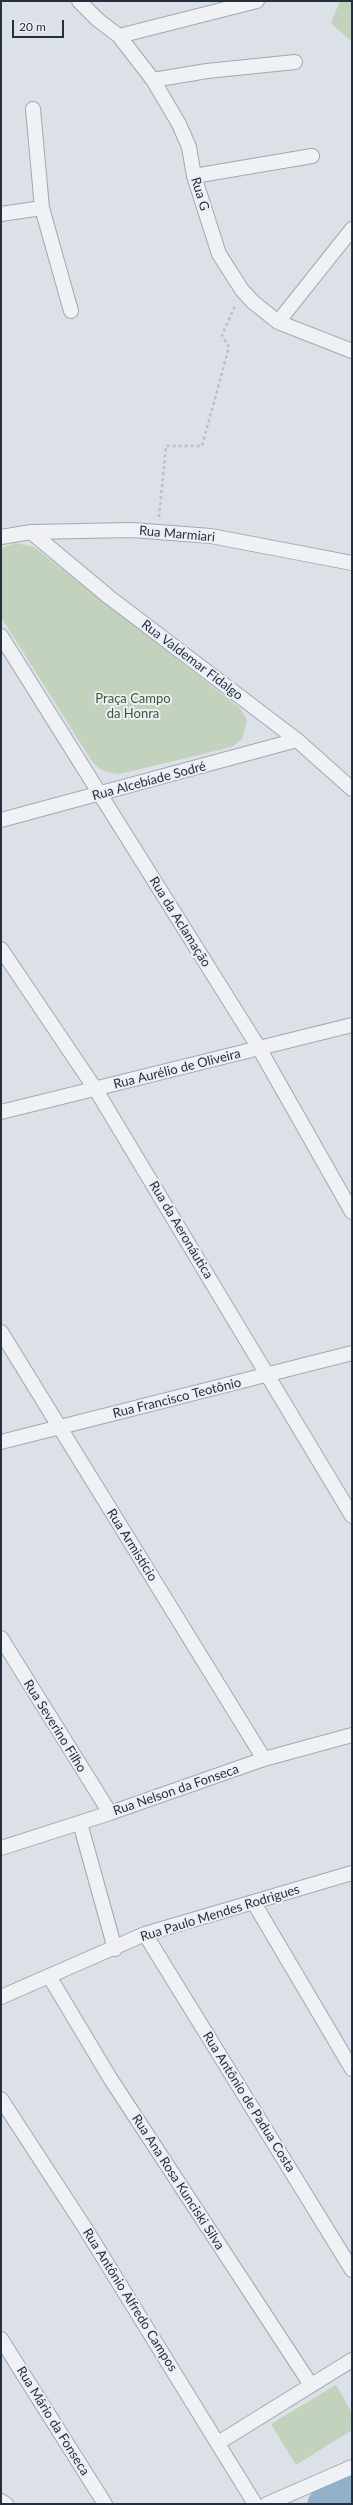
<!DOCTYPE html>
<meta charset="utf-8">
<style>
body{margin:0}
#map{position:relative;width:353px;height:2505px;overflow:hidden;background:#dce1e7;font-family:Lato,sans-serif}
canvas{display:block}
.frame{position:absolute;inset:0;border:2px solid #242f3f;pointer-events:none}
.scale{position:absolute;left:12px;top:20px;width:52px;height:18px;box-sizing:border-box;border:2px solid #242f3f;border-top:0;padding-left:5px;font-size:12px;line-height:14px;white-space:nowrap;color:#242f3f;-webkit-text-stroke:3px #ebeff5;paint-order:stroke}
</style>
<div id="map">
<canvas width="353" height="2505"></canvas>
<div class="frame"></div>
<div class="scale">20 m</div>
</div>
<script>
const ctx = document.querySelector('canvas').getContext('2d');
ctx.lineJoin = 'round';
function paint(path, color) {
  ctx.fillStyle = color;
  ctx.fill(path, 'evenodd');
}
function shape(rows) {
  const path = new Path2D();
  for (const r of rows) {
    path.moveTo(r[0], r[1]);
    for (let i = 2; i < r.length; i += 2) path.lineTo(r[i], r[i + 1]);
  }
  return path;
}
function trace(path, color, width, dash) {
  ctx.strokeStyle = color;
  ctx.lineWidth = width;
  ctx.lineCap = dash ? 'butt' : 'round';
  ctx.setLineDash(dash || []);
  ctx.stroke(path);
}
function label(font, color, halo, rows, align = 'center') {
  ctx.font = font + ' Lato,sans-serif';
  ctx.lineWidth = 4;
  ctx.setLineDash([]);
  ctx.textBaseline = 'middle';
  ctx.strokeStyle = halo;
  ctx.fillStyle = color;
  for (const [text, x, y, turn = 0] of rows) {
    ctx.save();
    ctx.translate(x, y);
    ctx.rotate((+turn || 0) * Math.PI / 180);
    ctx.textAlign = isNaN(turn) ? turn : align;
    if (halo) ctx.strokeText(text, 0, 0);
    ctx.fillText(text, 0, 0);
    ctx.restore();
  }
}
paint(shape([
 [340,1,352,1,352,42,331,23],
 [15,543,34,547,241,709,247,721,242,739,232,747,119,774,106,772,99,768,93,763,1,617,1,548],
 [336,2385,352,2413,352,2430,296,2465,271,2424]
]), '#c2d2bc');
trace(shape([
 [323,2504,352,2491]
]), '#93b0cb', 31);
const street = shape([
 [79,1,98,20,119,36,153,80,179,124,189,147,194,176,219,254,242,290,253,302,278,322,352,351],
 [119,36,257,1],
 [153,80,207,71,295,62],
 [33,109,42,208,71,311],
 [194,176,312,156],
 [1,214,42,208],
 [278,322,352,229],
 [31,532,109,597,297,740,352,789],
 [1,537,31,532,132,530,211,536,352,563],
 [1,636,259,1048,352,1212],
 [1,820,297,740],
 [1,949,96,1090,352,1516],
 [1,1112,352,1025],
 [1,1332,264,1759],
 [1,1442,352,1353],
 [1,1638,110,1813],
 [80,1823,115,1949],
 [1,1848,110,1813,264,1759,352,1735],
 [254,1903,352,2069],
 [145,1934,352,2270],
 [49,1976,110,2078,311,2385],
 [1,1997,145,1934,352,1873],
 [1,2099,85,2228,255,2504],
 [1,2339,105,2504],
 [218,2443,352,2360],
 [1,2501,6,2504],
 [267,2504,352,2467]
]);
trace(street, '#a1a8b1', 16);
trace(shape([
 [159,517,166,446,202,446,229,347,222,335,236,304]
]), '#babfc6', 2.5, [3, 3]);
trace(street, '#eff1f5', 14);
label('13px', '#242f3f', '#ebeff5', [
 ["Rua G",200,194,73],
 ["Rua Marmiari",177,534,5],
 ["Rua Valdemar Fidalgo",192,660,37],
 ["Rua Alcebíade Sodré",149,781,-15],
 ["Rua da Aclamação",180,922,58],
 ["Rua Aurélio de Oliveira",177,1069,-14],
 ["Rua da Aeronáutica",181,1230,59],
 ["Rua Francisco Teotônio",177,1398,-14],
 ["Rua Armistício",132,1545,58],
 ["Rua Severino Filho",55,1726,58],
 ["Rua Nelson da Fonseca",176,1790,-19],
 ["Rua Paulo Mendes Rodrigues",220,1913,-17],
 ["Rua Antônio de Padua Costa",249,2102,58],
 ["Rua Ana Rosa Kunciski Silva",178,2182,57],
 ["Rua Antônio Alfredo Campos",130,2300,58],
 ["Rua Mário da Fonseca",53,2421,58]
]);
label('13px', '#3a5b31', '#ebeff5', [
 ["Praça Campo",133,699],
 ["da Honra",133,714]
]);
</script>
